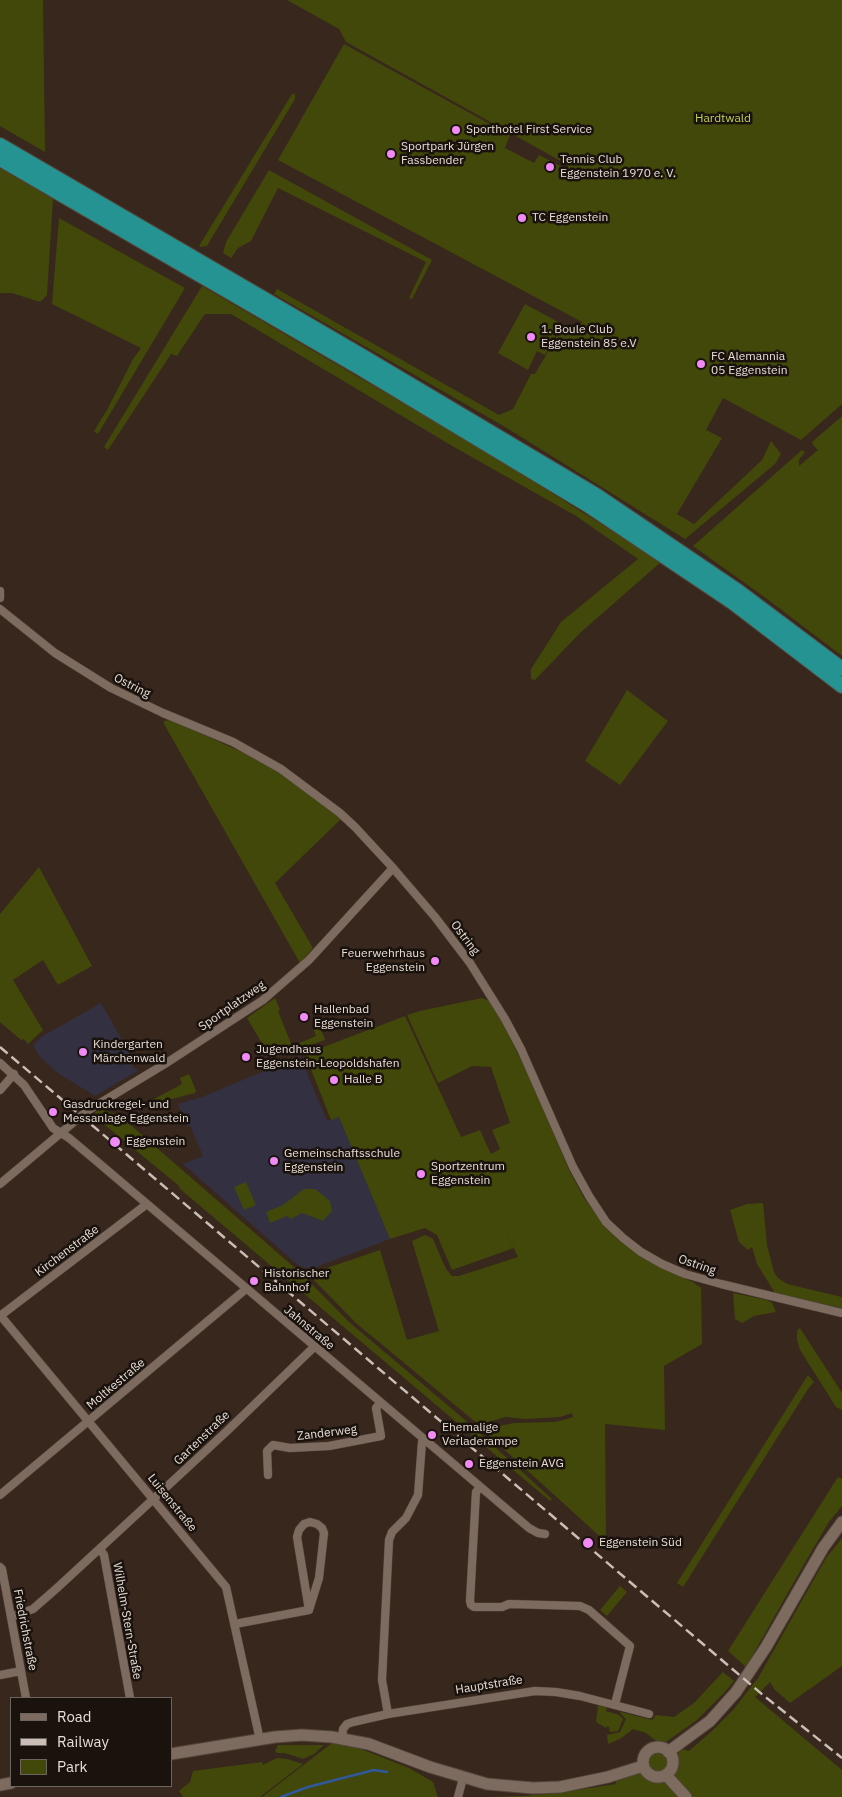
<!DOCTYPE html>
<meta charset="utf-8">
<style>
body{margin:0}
#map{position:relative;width:842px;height:1797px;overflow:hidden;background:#38271d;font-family:"IBM Plex Sans",sans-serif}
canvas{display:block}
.legend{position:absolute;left:10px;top:1697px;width:162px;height:90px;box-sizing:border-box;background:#19120d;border:1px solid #6c645e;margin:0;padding:6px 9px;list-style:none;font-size:15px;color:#e9ded7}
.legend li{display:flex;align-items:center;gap:10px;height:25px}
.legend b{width:25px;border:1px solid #6c645e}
</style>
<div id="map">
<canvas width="842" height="1797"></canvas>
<ul class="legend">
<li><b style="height:6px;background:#7e6b5f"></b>Road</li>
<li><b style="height:6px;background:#cabeb6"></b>Railway</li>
<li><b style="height:14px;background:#414809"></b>Park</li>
</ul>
</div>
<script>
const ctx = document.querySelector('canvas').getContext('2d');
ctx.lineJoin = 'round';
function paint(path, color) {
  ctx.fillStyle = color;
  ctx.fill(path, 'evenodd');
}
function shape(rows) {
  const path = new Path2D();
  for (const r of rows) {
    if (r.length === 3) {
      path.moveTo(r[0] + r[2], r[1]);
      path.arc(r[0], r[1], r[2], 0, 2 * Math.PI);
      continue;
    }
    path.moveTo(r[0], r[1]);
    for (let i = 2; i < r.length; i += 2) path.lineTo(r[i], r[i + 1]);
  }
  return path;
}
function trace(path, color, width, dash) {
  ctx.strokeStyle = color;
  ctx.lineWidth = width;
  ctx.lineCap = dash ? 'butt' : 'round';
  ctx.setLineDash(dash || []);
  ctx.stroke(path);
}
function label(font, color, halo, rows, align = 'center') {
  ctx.font = font + ' "IBM Plex Sans",sans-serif';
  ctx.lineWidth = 5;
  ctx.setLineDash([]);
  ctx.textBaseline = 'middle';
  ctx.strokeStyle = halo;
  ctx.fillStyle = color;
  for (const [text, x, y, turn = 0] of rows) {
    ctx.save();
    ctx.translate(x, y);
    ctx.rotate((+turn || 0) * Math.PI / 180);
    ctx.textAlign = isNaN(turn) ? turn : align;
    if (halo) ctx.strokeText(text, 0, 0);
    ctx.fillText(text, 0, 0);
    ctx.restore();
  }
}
paint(shape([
 [101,1003,135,1062,132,1064,133,1068,139,1070,95,1096,59,1074,40,1057,33,1046,41,1037],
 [300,1056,327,1121,339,1116,390,1239,311,1269,299,1266,183,1164,203,1156,190,1126,187,1127,178,1104,202,1097]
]), '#333041');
paint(shape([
 [0,0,43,0,45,152,0,126],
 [287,0,842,0,842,404,801,440,723,398,706,430,722,438,677,514,694,524,762,460,771,441,781,454,775,464,685,539,505,427,274,294,277,289,499,415,513,409,531,374,535,374,564,324,572,326,577,329,582,322,278,160,344,44,510,135,505,148,534,163,539,155,568,170,568,165,346,42,339,29],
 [292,94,295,94,295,99,207,246,200,247,199,246],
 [0,168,53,199,47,295,40,302,12,293,0,293],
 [269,170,432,260,412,299,409,298,426,262,278,188,251,241,238,248,231,258,223,253,226,242],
 [59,218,185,288,98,434,94,431,107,410,133,359,141,348,52,304],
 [202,286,487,452,661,562,580,633,535,680,531,679,531,669,561,622,638,559,576,516,454,447,231,314,205,314,177,356,171,354,108,450,104,447],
 [525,304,562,324,545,355,537,351,528,370,498,353],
 [842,416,842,656,767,599,693,546,802,450,805,452,799,460,799,466,818,450,813,445,812,442],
 [627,690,668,721,620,785,585,761],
 [170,720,242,752,267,765,295,782,341,819,275,883,313,948,300,963,164,724,164,721],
 [39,867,92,966,58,985,43,960,13,980,43,1030,28,1044,24,1039,21,1040,0,1022,0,914],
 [275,998,280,1010,278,1011,292,1046,316,1036,314,1030,320,1027,325,1040,275,1057,266,1050,247,1018],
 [482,998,490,1001,503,1023,529,1076,569,1170,584,1198,601,1221,617,1239,638,1255,655,1265,693,1282,698,1286,701,1287,702,1344,664,1366,665,1430,605,1424,606,1542,486,1433,490,1428,514,1423,554,1422,563,1420,573,1417,572,1413,560,1417,525,1419,506,1417,480,1424,473,1420,356,1323,310,1276,312,1273,380,1250,407,1340,439,1331,412,1241,425,1235,433,1239,446,1269,452,1276,459,1276,518,1257,488,1192,514,1248,452,1270,437,1235,425,1228,390,1239,339,1117,331,1120,305,1054,405,1016,461,1137,480,1130,491,1154,500,1149,492,1130,510,1123,491,1067,472,1066,438,1083,407,1015,420,1011],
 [189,1074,196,1091,195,1093,141,1107,138,1106,137,1102,140,1100,143,1105,182,1084,180,1078],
 [99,1109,119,1115,302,1274,349,1322,464,1419,552,1499,550,1501,180,1189,178,1185,94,1116,93,1114],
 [246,1182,256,1205,244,1210,234,1187],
 [304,1189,315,1189,330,1201,332,1211,323,1221,302,1213,291,1219,287,1216,270,1223,266,1212,283,1205],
 [763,1203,767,1245,774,1272,778,1278,787,1284,842,1297,842,1308,775,1293,757,1264,752,1247,748,1250,739,1242,730,1210,747,1204],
 [733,1293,767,1300,772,1303,776,1312,754,1316,742,1323,735,1319],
 [800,1328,842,1393,842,1410,836,1407,800,1350,797,1340,797,1331],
 [808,1375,814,1382,808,1389,683,1587,677,1583],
 [838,1477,842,1479,842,1506,829,1522,803,1566,746,1667,728,1651],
 [842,1538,842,1666,790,1703,774,1689,770,1682,755,1697,842,1770,842,1797,489,1797,523,1796,556,1793,610,1785,616,1784,616,1779,641,1772,665,1782,672,1776,677,1755,682,1749,689,1751,713,1730,733,1710,758,1678,826,1558],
 [620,1586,627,1592,607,1616,600,1610],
 [723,1672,734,1681,724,1693,697,1720,666,1742,656,1741,646,1733,633,1729,620,1739,608,1744,607,1735,620,1732,626,1719,620,1713,621,1712,652,1720,656,1715,674,1717,694,1703],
 [598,1705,607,1708,606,1711,619,1715,623,1719,618,1731,610,1732,609,1727,607,1726,606,1728,596,1722],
 [332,1743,361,1749,409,1768,433,1782,438,1797,262,1797],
 [278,1745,324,1745,314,1754,303,1759,285,1753,277,1753,275,1751],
 [658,1762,10],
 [277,1758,287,1759,303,1764,260,1797,183,1797,179,1791,190,1782,193,1771,262,1762,263,1765]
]), '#414809');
trace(shape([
 [281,1797,308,1787,374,1770,387,1772]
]), '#30589b', 2.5);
const street = shape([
 [0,591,0,598],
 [0,609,55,653,111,688,163,713,233,742,281,769,340,813,355,827,393,868,435,917,470,963,505,1019,521,1049,573,1167,589,1196,606,1222,623,1238,641,1252,662,1264,685,1274,721,1284,842,1313],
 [0,1063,24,1085,53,1128,69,1138,94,1159,529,1528,538,1533,545,1534],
 [0,1090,14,1074],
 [0,1184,87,1111,168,1062,263,1000,309,960,393,868],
 [0,1315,226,1587,260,1740],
 [0,1316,143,1207,146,1203],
 [268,1475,267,1451,273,1445,290,1448,329,1446,381,1436,376,1408,380,1403],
 [480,1487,476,1492,470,1601,471,1605,474,1607,502,1607,509,1604,580,1606,589,1610,630,1646,615,1704],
 [0,1495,246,1289],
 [100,1549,104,1555,130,1698],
 [0,1567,2,1569,26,1698],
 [11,1617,33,1609,57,1588,227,1431,314,1347],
 [235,1624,309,1610,319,1578,324,1533,322,1528,317,1524,310,1522,304,1524,299,1530,297,1537,309,1610],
 [0,1675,21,1671],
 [388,1714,382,1680,389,1540,392,1532,406,1518,418,1495,422,1442,423,1440],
 [342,1738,343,1729,347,1724,353,1722,388,1714,535,1691,556,1692,580,1696,649,1714],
 [458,1797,463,1778]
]);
const secondary = shape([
 [658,1762,15],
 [668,1752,710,1721,736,1692,766,1647,823,1548,842,1522],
 [171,1754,275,1737,302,1735,332,1737,369,1744,430,1767,487,1784,533,1788,560,1787,608,1777,643,1766],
 [666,1775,686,1797],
 [0,1785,11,1783]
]);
const highway = shape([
 [0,145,364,357,596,495,738,591,842,669],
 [0,159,360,368,589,506,732,602,842,686]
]);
trace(street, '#53463d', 9);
trace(secondary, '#53463d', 13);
trace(highway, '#53463d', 16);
trace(street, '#7e6b5f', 8);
trace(secondary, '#7e6b5f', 11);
trace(highway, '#259392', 14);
trace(shape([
 [0,1047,763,1695,842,1758]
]), '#cabeb6', 2.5, [10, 5]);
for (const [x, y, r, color] of [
 [456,130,5,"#f18af4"],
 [391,154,5,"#f18af4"],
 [550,167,5,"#f18af4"],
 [522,218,5,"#f18af4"],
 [531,337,5,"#f18af4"],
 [701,364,5,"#f18af4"],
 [435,961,5,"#f18af4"],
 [304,1017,5,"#f18af4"],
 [83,1052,5,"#f18af4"],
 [246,1057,5,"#f18af4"],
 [334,1080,5,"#f18af4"],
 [53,1112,5,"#f18af4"],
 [115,1142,6,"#f18af4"],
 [274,1161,5,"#f18af4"],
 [421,1174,5,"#f18af4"],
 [254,1281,5,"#f18af4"],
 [432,1435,5,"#f18af4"],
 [469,1464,5,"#f18af4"],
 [588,1543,6,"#f18af4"]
]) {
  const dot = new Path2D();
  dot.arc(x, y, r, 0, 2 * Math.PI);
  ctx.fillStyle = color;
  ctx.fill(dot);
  trace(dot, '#19120d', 2);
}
label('12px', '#c1d156', '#19120d', [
 ["Hardtwald",723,119]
]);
label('12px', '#e9ded7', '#19120d', [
 ["Sporthotel First Service",466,130],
 ["Sportpark Jürgen",401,147],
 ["Fassbender",401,161],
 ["Tennis Club",560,160],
 ["Eggenstein 1970 e. V.",560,174],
 ["TC Eggenstein",532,218],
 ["1. Boule Club",541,330],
 ["Eggenstein 85 e.V",541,344],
 ["FC Alemannia",711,357],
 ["05 Eggenstein",711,371],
 ["Feuerwehrhaus",425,954,"right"],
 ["Eggenstein",425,968,"right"],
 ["Hallenbad",314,1010],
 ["Eggenstein",314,1024],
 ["Kindergarten",93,1045],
 ["Märchenwald",93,1059],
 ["Jugendhaus",256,1050],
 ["Eggenstein-Leopoldshafen",256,1064],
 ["Halle B",344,1080],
 ["Gasdruckregel- und",63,1105],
 ["Messanlage Eggenstein",63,1119],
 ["Eggenstein",126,1142],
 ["Gemeinschaftsschule",284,1154],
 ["Eggenstein",284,1168],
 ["Sportzentrum",431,1167],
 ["Eggenstein",431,1181],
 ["Historischer",264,1274],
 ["Bahnhof",264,1288],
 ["Ehemalige",442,1428],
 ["Verladerampe",442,1442],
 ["Eggenstein AVG",479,1464],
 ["Eggenstein Süd",599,1543]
], 'left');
label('12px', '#e9ded7', '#19120d', [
 ["Ostring",132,686,27],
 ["Ostring",465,938,53],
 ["Sportplatzweg",232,1006,-35],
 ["Kirchenstraße",67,1251,-37],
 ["Ostring",697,1265,19],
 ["Jahnstraße",309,1328,40],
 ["Moltkestraße",116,1384,-40],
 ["Zanderweg",327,1433,-7],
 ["Gartenstraße",202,1438,-44],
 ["Luisenstraße",172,1503,51],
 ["Wilhelm-Stern-Straße",127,1621,80],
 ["Friedrichstraße",25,1630,79],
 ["Hauptstraße",489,1685,-9]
]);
</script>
